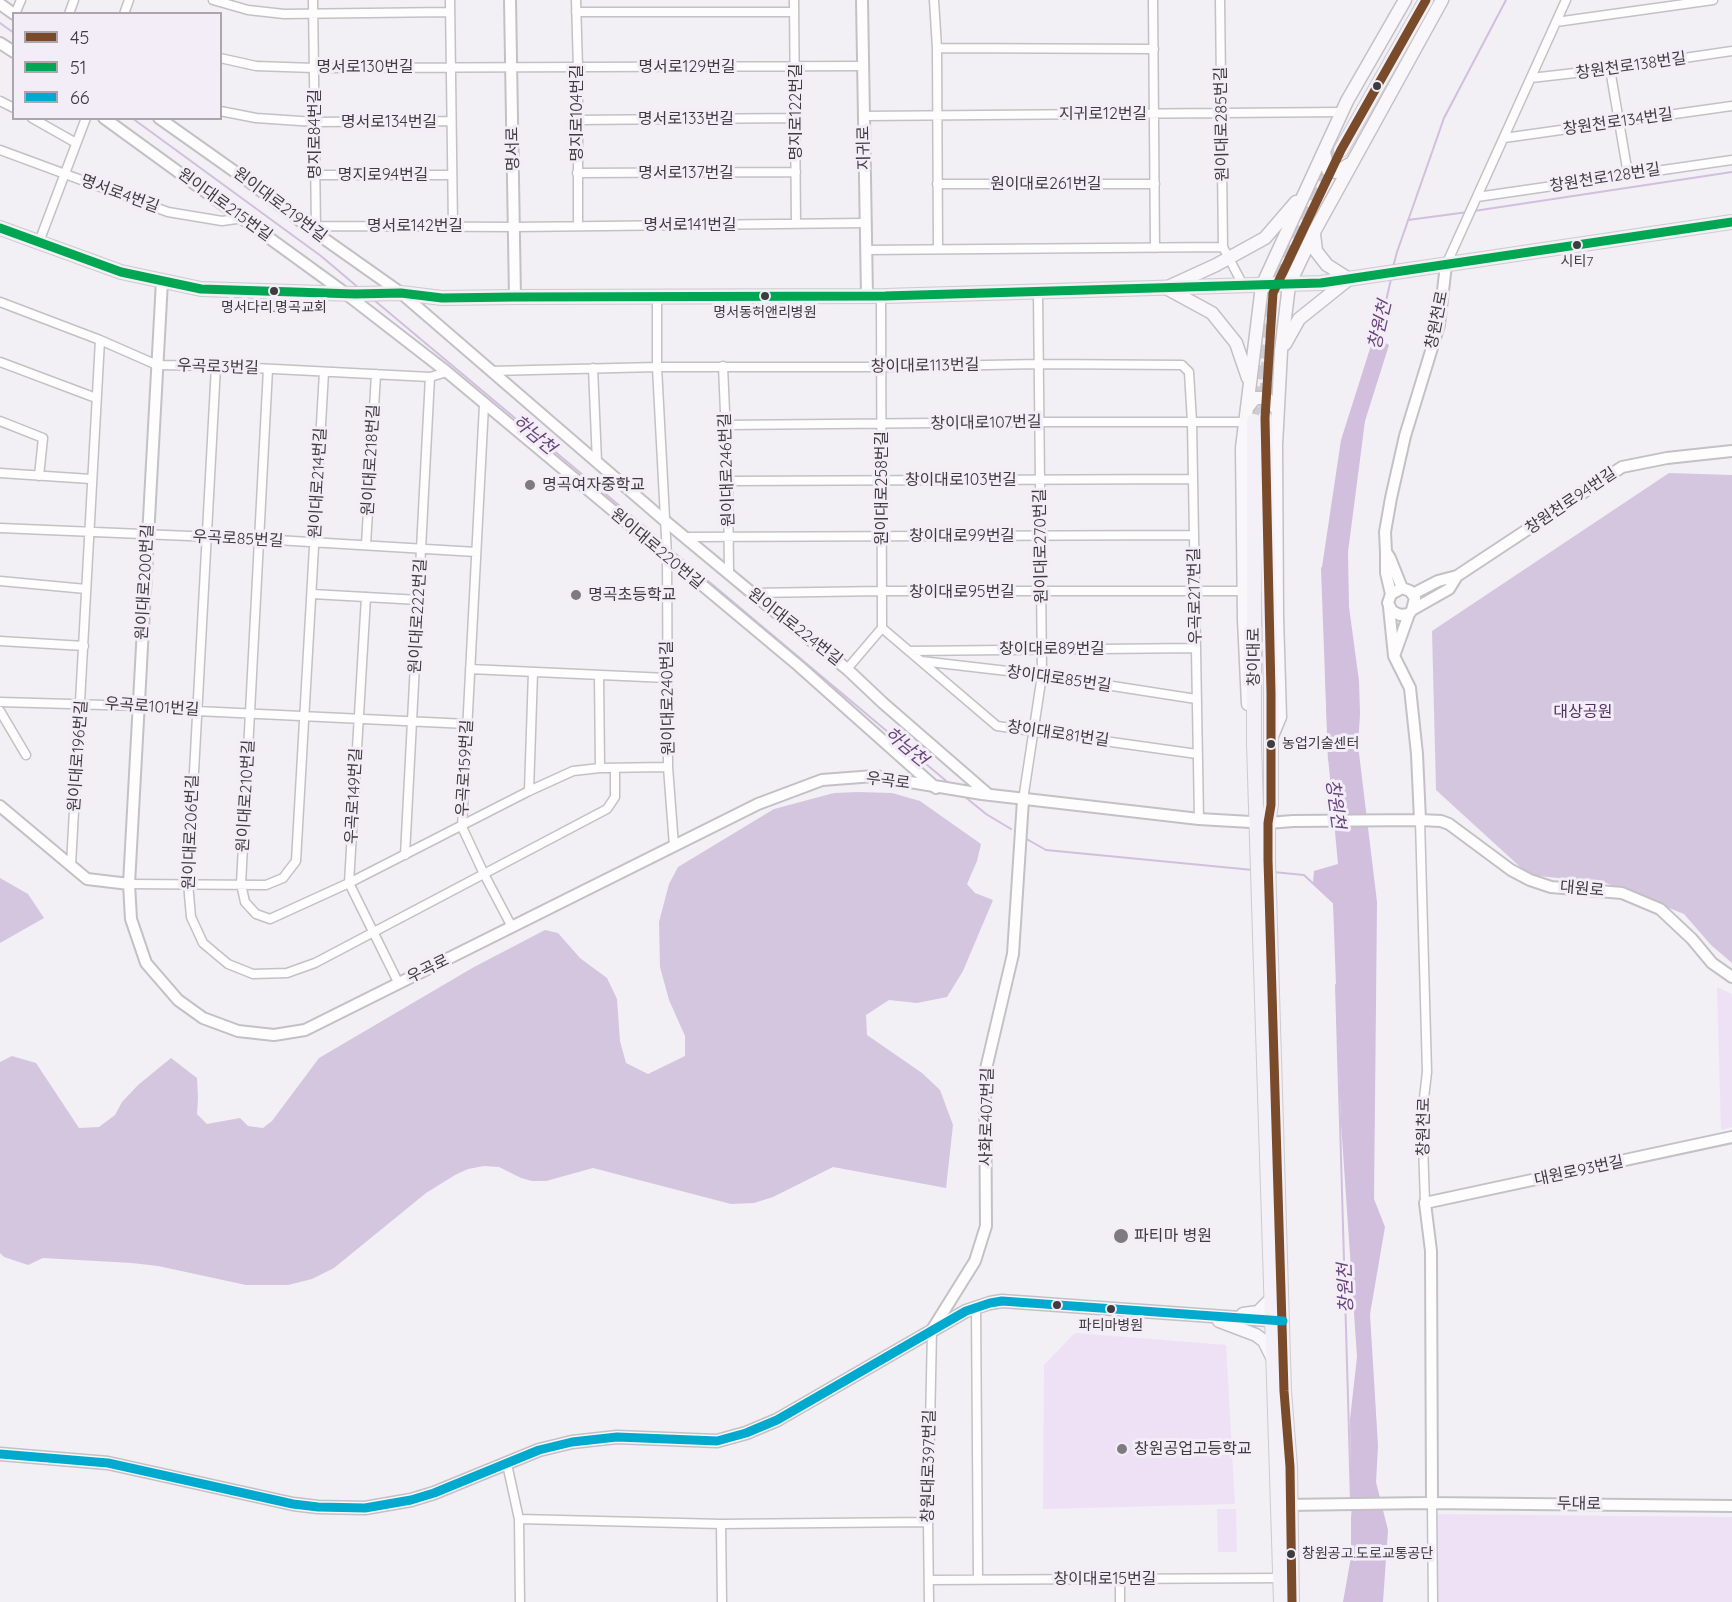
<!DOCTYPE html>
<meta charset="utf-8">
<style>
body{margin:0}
#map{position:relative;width:1732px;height:1602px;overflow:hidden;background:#f2eff5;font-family:Quicksand,sans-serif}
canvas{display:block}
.legend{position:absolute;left:12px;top:12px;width:210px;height:108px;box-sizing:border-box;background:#f3edf7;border:2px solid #aba6ad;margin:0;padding:8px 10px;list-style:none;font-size:18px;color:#3e3c3f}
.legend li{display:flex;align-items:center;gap:12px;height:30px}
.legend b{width:30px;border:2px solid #aba6ad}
</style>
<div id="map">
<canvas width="1732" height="1602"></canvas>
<ul class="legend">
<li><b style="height:8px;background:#7a4b2a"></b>45</li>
<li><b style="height:8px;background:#00a651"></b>51</li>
<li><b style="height:8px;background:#00a9ce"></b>66</li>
</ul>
</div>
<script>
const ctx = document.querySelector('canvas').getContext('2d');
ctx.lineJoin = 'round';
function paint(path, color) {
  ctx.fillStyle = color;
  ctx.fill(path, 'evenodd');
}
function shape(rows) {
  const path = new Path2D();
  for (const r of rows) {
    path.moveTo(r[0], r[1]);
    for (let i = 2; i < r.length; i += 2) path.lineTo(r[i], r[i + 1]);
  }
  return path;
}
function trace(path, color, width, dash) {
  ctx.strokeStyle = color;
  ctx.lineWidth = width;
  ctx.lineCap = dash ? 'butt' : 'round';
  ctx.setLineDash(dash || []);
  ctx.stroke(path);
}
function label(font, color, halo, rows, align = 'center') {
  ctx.font = font + ' Quicksand,"Noto Sans KR",sans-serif';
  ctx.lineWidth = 6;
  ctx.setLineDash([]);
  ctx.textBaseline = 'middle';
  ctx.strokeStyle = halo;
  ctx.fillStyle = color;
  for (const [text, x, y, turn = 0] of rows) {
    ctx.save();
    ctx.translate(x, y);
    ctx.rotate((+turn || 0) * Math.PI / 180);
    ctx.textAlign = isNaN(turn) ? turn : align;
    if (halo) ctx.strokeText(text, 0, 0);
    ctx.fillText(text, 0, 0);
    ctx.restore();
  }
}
paint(shape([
 [1717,987,1732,994,1732,1127,1721,1130],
 [1075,1333,1226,1345,1235,1504,1043,1509,1044,1365],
 [1217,1509,1236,1509,1237,1552,1218,1552],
 [1432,1514,1732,1517,1732,1602,1433,1602]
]), '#eee1f6');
paint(shape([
 [1669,473,1732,475,1732,963,1711,945,1684,914,1606,883,1529,875,1436,790,1432,631],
 [858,792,892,793,920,801,981,844,977,861,967,884,975,893,993,900,963,971,947,997,917,1003,889,1000,866,1015,867,1035,922,1073,940,1090,953,1125,946,1188,833,1167,773,1197,754,1203,731,1204,593,1168,546,1181,532,1181,521,1178,499,1167,484,1166,468,1169,455,1175,426,1193,334,1268,312,1279,288,1285,246,1285,158,1266,132,1263,43,1258,28,1265,4,1257,0,1253,0,1062,12,1056,36,1063,79,1128,99,1127,115,1115,122,1102,138,1085,171,1058,197,1078,198,1099,197,1114,207,1124,240,1118,248,1126,263,1128,272,1121,319,1058,474,967,545,930,558,933,580,958,607,978,617,999,620,1041,626,1063,648,1074,685,1056,685,1036,669,1000,660,967,659,922,669,884,678,867,774,809,834,793],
 [0,878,28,894,44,918,0,943]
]), '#d5c6df');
paint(shape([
 [1374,336,1389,345,1365,421,1348,552,1349,607,1359,681,1360,714,1358,745,1377,902,1374,1199,1385,1227,1370,1314,1378,1446,1376,1482,1388,1530,1383,1602,1343,1602,1352,1551,1350,1419,1357,1357,1341,1123,1333,903,1313,883,1314,871,1338,864,1328,757,1322,567,1341,440]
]), '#d1bfdd');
trace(shape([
 [0,23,14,33],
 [132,118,321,256,360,289],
 [1474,211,1732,172],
 [1408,220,1468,212],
 [1393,267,1397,252,1444,118,1506,0],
 [374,300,664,543],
 [1377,341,1391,279],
 [670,549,951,785],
 [1322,568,1329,760],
 [964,796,986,814,1011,829],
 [1023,837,1046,850,1253,870],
 [1273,872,1304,875,1333,902],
 [1336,985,1351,1501],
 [1352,1516,1352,1552]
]), '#d1bfdd', 2);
trace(shape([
 [1265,418,1269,351],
 [1254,421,1263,321,1270,286,1335,144]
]), '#cecbd1', 14, [14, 7]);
const minor = shape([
 [213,0,248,10,284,14,450,12],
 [313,0,316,229],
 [450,0,453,227],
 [576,0,578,68,578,226],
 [794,0,796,224],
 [934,0,937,48,938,249],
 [1153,0,1155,248],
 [1220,0,1223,247,1243,285],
 [576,12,794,12],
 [15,14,21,0],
 [69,14,74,0],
 [124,14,129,0],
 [1556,22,1713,0],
 [937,48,1154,49],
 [220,58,256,66,314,68,863,66],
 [1610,69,1628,174],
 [1531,78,1610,69,1732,51],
 [0,101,14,108],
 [220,111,256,118,315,122,451,121],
 [864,116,1342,112],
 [32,118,76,143],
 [577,120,795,118],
 [1504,138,1732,106],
 [0,150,168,212,222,221,244,218],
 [577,173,796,172],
 [315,175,452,175],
 [937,184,1155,184],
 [1477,197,1732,160],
 [316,226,515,227,865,223],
 [39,242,86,118],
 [866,250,1223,247],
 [1446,265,1566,0],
 [657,297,657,367,667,556,668,767,674,846],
 [0,302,100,340,157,365,216,366,430,377,447,372],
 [0,362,96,398],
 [216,366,188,883,191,917,203,943,228,964,253,974,287,973,315,963,607,809,615,797,615,768],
 [723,366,728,481,729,574],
 [593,368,597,462],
 [268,369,241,884,245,902,256,914,270,919,349,883,529,791,573,771,600,768,668,767],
 [491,371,657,367,883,367,1039,364,1182,365,1189,372,1192,422,1199,819],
 [484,405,462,827,484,874,512,927],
 [0,421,43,438,39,476],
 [726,425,1040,422,1245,422],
 [0,473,91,479],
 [728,481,1193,479],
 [0,528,260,539,476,552],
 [685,537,1194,535],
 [366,545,376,374],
 [0,581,86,589],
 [752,593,883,591,1244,591],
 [312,594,419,600],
 [366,597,349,883,399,984],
 [882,628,997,726,1197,754],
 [0,641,84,646],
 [909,651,1196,648],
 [921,661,1042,675,1196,699],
 [470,669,667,678],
 [847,669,882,628,881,295],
 [599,675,600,768],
 [0,702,139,706,197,711,467,724],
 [0,711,26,755],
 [529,791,533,672],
 [1023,800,1042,675,1038,292],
 [1420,820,1427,1072,1422,1115,1425,1203],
 [405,855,430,377],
 [71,865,100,340],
 [129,884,266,885,283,878,296,861,324,372],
 [976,1307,978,1579],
 [507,1464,519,1519,520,1602],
 [1432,1503,1433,1602],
 [519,1519,721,1524,928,1522],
 [721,1524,722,1602],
 [929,1580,1281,1578],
 [929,1602,928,1522,932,1330],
 [1120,1602,1120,1579]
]);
const tertiary = shape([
 [510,0,515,297],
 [862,0,867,296],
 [0,4,14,14],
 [0,43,14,52],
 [104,118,345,293,447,372,799,666,936,788],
 [159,118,248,181,316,233,401,293,664,520,752,593,847,669,883,703,989,795],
 [162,281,129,884,131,919,146,963,178,1000,203,1018,238,1031,274,1035,305,1030,758,804,822,780,874,776,982,794,1199,819,1268,823,1293,821,1420,820,1441,821,1449,824,1511,870,1530,880,1551,887,1622,893,1660,909,1692,939,1712,963,1732,977],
 [1386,552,1385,532,1391,498,1405,436,1439,325,1446,265],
 [1457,576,1622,467,1667,458,1732,451],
 [1391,594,1386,573,1386,552,1390,558,1402,588,1410,591,1415,598,1412,610,1409,614,1400,615,1392,611,1388,603,1391,594,1402,588],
 [1389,607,1394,656,1409,614],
 [1412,610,1449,589,1457,576,1438,581,1413,594],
 [1394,656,1410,688,1417,754,1420,820],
 [0,806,87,879,129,884],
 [932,1330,975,1261,986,1226,985,1073,1013,954,1023,800],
 [1432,1503,1431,1251,1425,1203,1732,1137],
 [1285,1505,1426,1503,1732,1506]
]);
const secondary = shape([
 [1324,152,1328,170,1336,172,1350,164],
 [1168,287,1216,265,1265,238,1296,202],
 [1166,288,1212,313,1236,343,1248,378],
 [1285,344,1299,319,1349,279,1327,265,1316,251,1314,234],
 [1247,408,1255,398,1266,398,1278,410],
 [1248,704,1244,620,1242,448,1262,286,1347,101,1405,0],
 [1272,736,1280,717,1277,617,1276,445,1281,351,1289,285,1314,232,1442,0],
 [1243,1314,1258,1312,1271,1299],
 [1219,1321,1256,1335,1264,1341,1273,1359],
 [0,1454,108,1463,293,1504,318,1507,365,1508,411,1500,434,1493,539,1450,572,1442,617,1437,717,1441,746,1433,777,1420,966,1311,990,1303,1002,1301,1282,1321]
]);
const primary = shape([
 [1341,150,1426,0],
 [0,228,121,272,201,289,355,294,401,293,442,298,515,297,885,296,1321,283,1732,222],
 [1265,418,1271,693,1271,805,1268,823,1268,860,1284,1391,1290,1467,1292,1602],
 [1254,421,1254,744,1281,1602]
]);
trace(minor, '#c3c1c5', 11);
trace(tertiary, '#c3c1c5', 14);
trace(secondary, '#c3c1c5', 15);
trace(primary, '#cccbcd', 16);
trace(minor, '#fdfdfe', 8);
trace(tertiary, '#fdfdfe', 10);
trace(secondary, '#f9f7fa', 12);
trace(primary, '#f4f0f7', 14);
trace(shape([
 [1292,1602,1290,1467,1284,1391,1268,860,1268,823,1271,805,1271,693,1265,418,1273,293,1341,150,1426,0]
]), '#7a4b2a', 9);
trace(shape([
 [0,228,121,272,201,289,355,294,401,293,442,298,515,297,885,296,1321,283,1732,222]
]), '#00a651', 9);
trace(shape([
 [0,1454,108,1463,293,1504,318,1507,365,1508,411,1500,434,1493,539,1450,572,1442,617,1437,717,1441,746,1433,777,1420,966,1311,990,1303,1002,1301,1283,1321]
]), '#00a9ce', 9);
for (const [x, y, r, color] of [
 [1377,86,5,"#3e3c3f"],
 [1577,245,5,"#3e3c3f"],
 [274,291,5,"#3e3c3f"],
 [765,296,5,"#3e3c3f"],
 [530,485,6,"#7d7b7f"],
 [576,595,6,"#7d7b7f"],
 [1271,744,5,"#3e3c3f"],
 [1121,1236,8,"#7d7b7f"],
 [1057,1305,5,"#3e3c3f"],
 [1111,1309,5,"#3e3c3f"],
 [1122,1449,6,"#7d7b7f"],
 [1291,1554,5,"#3e3c3f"]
]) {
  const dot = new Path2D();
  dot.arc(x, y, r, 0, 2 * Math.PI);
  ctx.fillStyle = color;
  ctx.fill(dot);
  trace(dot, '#f3edf7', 2);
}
label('14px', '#3e3c3f', '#f3edf7', [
 ["시티7",1577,262],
 ["명서다리.명곡교회",274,308],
 ["명서동허앤리병원",765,313],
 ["농업기술센터",1282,744,"left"],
 ["파티마병원",1111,1326],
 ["창원공고.도로교통공단",1302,1554,"left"]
]);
label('16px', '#3e3c3f', '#f3edf7', [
 ["창원천로138번길",1631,66,-8],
 ["명서로130번길",365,67],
 ["명서로129번길",687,67],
 ["명지로122번길",796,112,-90],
 ["명지로104번길",577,113,-90],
 ["지귀로12번길",1103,114],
 ["명서로133번길",686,119],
 ["명서로134번길",389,122],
 ["창원천로134번길",1618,122,-8],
 ["원이대로285번길",1222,124,-91],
 ["명지로84번길",315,134,-90],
 ["지귀로",864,148,-91],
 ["명서로",513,149,-91],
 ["명서로137번길",686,173],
 ["명지로94번길",383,175],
 ["창원천로128번길",1605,178,-9],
 ["원이대로261번길",1046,184],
 ["명서로4번길",120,194,20],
 ["원이대로215번길",225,205,36],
 ["원이대로219번길",280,205,37],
 ["명서로141번길",690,225],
 ["명서로142번길",415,226],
 ["창원천로",1437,320,-79],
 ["창이대로113번길",925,366,-1],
 ["우곡로3번길",218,367,2],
 ["창이대로107번길",986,423,-1],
 ["원이대로218번길",371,460,-87],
 ["원이대로246번길",727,470,-92],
 ["창이대로103번길",961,480],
 ["원이대로214번길",318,483,-87],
 ["원이대로258번길",882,488,-90],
 ["창원천로94번길",1571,501,-34],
 ["창이대로99번길",962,536],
 ["우곡로85번길",238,539,3],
 ["원이대로270번길",1041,546,-91],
 ["원이대로220번길",657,549,40],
 ["원이대로200번길",145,582,-87],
 ["창이대로95번길",962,592],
 ["우곡로217번길",1195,596,-91],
 ["원이대로222번길",418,616,-87],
 ["원이대로224번길",795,627,38],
 ["창이대로89번길",1052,649],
 ["창이대로",1254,657,-90],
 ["창이대로85번길",1059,679,8],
 ["원이대로240번길",668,698,-91],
 ["우곡로101번길",152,707,4],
 ["창이대로81번길",1058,734,8],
 ["원이대로196번길",78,756,-86],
 ["우곡로159번길",465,768,-87],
 ["우곡로",888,781,7],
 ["원이대로210번길",246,796,-87],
 ["우곡로149번길",354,796,-87],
 ["원이대로206번길",191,832,-88],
 ["대원로",1582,889,5],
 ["우곡로",428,969,-26],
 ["사화로407번길",987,1117,-89],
 ["창원천로",1424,1127,-89],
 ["대원로93번길",1579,1171,-12],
 ["창원대로397번길",929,1466,-89],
 ["두대로",1579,1504,1],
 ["창이대로15번길",1105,1579]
]);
label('16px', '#3e3c3f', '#f3edf7', [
 ["명곡여자중학교",542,485],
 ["명곡초등학교",588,595],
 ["파티마 병원",1134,1236],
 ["창원공업고등학교",1134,1449]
], 'left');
label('16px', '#523064', '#f3edf7', [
 ["대상공원",1583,712]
]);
label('italic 18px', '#67447a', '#f3edf7', [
 ["창원천",1380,325,-77],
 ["하남천",534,435,40],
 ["하남천",906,747,40],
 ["창원천",1335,804,82],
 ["창원천",1346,1288,-92]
]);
</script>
